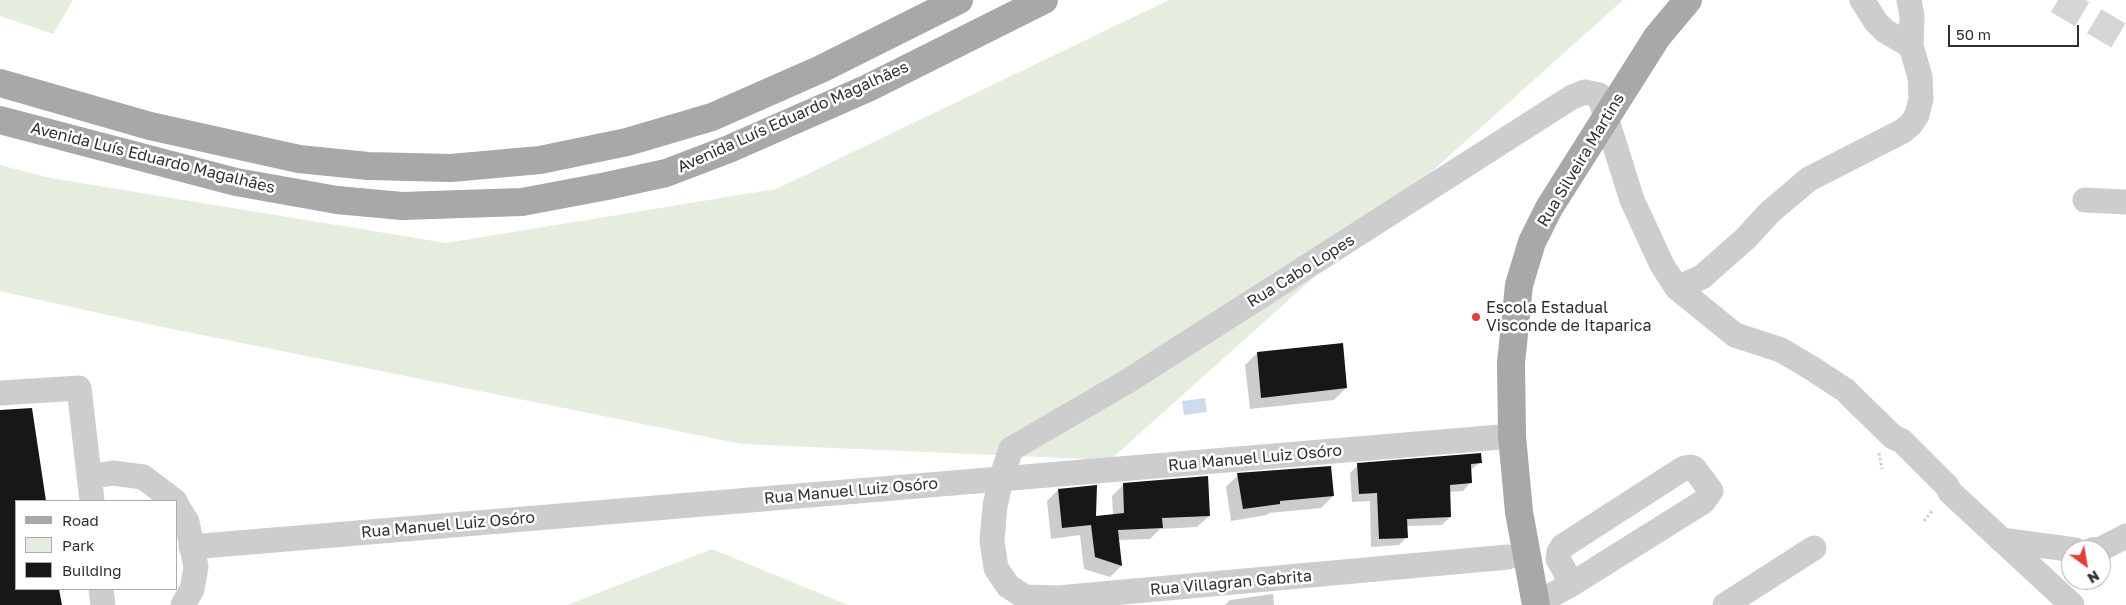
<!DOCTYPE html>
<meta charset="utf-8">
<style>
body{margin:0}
#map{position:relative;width:2126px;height:605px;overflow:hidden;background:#fff;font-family:"Golos Text",sans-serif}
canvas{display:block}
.legend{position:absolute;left:15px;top:500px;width:162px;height:90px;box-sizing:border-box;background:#fff;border:1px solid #acacac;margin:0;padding:6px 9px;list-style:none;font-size:15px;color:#303030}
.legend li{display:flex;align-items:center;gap:10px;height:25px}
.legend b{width:25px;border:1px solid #acacac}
.north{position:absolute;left:2061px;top:540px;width:50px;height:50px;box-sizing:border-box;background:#fff;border:1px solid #acacac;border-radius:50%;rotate:148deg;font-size:14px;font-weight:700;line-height:20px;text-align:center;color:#303030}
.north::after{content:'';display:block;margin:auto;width:18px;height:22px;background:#e43e36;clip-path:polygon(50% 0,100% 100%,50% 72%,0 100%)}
.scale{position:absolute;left:1948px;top:25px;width:131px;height:22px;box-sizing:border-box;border:2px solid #303030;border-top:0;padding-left:6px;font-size:15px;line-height:18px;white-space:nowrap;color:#303030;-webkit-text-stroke:4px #fff;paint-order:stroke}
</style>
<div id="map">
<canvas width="2126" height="605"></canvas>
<ul class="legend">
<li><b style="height:6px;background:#a8a8a8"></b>Road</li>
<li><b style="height:14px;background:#e5eddf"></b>Park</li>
<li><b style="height:14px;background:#171717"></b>Building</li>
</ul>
<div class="north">N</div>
<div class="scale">50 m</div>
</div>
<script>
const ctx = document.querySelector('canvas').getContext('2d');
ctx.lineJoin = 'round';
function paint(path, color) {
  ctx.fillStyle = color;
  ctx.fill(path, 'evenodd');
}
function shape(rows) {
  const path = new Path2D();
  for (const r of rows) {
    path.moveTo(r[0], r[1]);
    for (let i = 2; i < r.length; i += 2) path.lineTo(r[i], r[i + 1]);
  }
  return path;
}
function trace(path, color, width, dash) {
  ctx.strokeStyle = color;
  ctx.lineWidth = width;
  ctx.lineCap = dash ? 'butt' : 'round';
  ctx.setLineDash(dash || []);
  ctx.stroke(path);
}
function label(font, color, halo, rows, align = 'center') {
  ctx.font = font + ' "Golos Text",sans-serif';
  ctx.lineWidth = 5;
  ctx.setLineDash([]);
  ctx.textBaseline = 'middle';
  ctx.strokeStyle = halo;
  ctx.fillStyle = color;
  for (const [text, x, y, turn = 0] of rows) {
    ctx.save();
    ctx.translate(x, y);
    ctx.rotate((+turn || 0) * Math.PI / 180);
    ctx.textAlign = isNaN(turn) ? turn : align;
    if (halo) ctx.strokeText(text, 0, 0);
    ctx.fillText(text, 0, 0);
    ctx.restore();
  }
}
paint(shape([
 [0,0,73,0,53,34,0,16],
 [1169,0,1623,0,1110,460,742,444,148,324,0,291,0,165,50,178,446,243,776,189],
 [712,549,848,605,567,605]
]), '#e5eddf');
paint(shape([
 [1205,398,1207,412,1184,415,1182,401]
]), '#cbdcec');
paint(shape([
 [1257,353,1346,388,1334,400,1250,409,1245,365],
 [31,409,45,501,16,501,16,589,58,589,60,605,0,605,0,411],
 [1481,462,1470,470,1471,482,1463,491,1449,492,1450,517,1442,525,1406,526,1407,537,1399,545,1371,547,1370,501,1352,502,1350,473,1358,465],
 [1238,475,1333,496,1321,508,1269,513,1267,515,1231,521,1226,487],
 [1124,484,1209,516,1197,527,1160,529,1150,539,1118,540,1121,566,1110,577,1084,569,1080,535,1051,539,1047,501,1058,490,1095,517,1113,515,1112,496],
 [1273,594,1274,605,1225,605,1230,600]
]), '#0003');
paint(shape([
 [1343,343,1347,388,1261,398,1257,352],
 [32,408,46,501,16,501,16,589,59,589,62,605,0,605,0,410],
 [1481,453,1482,463,1471,464,1472,483,1450,485,1451,517,1407,519,1408,538,1379,539,1377,493,1359,494,1357,463],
 [1331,466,1334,496,1280,501,1280,504,1243,509,1237,473],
 [1208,476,1210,516,1162,518,1163,528,1118,530,1122,566,1095,557,1091,525,1062,528,1058,489,1097,485,1096,516,1124,513,1123,483]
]), '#171717');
trace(shape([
 [2058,0,2126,40]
]), '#d6d6d6', 28, [28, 14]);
trace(shape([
 [1879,453,1882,469],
 [1924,521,1932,511]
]), '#cdcdcd', 3, [2.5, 2.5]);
trace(shape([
 [1862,0,1876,22,1885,31,1911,46],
 [2085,200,2126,202],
 [1677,288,1702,277,1746,238,1770,212,1809,179,1903,131,1911,124,1917,115,1921,99,1920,77,1911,46,1912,16,1909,0],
 [0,393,79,388,92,501],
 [89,477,113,473,143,477,175,501],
 [176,504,187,522,196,567,192,589,183,605],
 [2001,540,2075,550],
 [191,547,1512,436],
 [2092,550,2101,549,2126,536],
 [1508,557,1058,598,1025,597,1008,586,996,568,992,541,995,506,1001,479,1011,449,1128,381,1572,97,1585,92,1599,95,1632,200,1662,265,1677,288,1735,335,1781,350,1813,369,1845,390,1893,437,1902,441,1947,486,1950,492,2072,605],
 [101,589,103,605],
 [1536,604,1572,584,1703,502,1711,491,1694,468,1691,467,1684,468,1563,546,1559,552,1558,559,1572,584],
 [1725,605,1814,548]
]), '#cdcdcd', 25);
trace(shape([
 [0,83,150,126,299,159,368,166,451,168,540,160,627,142,712,117,821,69,959,0],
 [0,120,236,182,337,200,402,206,522,202,607,186,666,173,729,149,868,88,1044,0],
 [1536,605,1519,512,1512,436,1511,363,1519,285,1532,242,1549,208,1657,37,1688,0]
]), '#a8a8a8', 28);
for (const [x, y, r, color] of [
 [1476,317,5,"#e43e36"]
]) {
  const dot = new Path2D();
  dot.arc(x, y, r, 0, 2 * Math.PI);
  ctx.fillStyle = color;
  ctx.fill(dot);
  trace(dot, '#fff', 2);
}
label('16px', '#303030', '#fff', [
 ["Avenida Luís Eduardo Magalhães",793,117,-24],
 ["Avenida Luís Eduardo Magalhães",153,158,14],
 ["Rua Silveira Martins",1581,160,-59],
 ["Rua Cabo Lopes",1301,271,-32],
 ["Rua Manuel Luiz Osóro",1255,458,-5],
 ["Rua Manuel Luiz Osóro",851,491,-5],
 ["Rua Manuel Luiz Osóro",448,525,-5],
 ["Rua Villagran Gabrita",1231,583,-5]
]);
label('16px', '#303030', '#fff', [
 ["Escola Estadual",1486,308],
 ["Visconde de Itaparica",1486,326]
], 'left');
</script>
